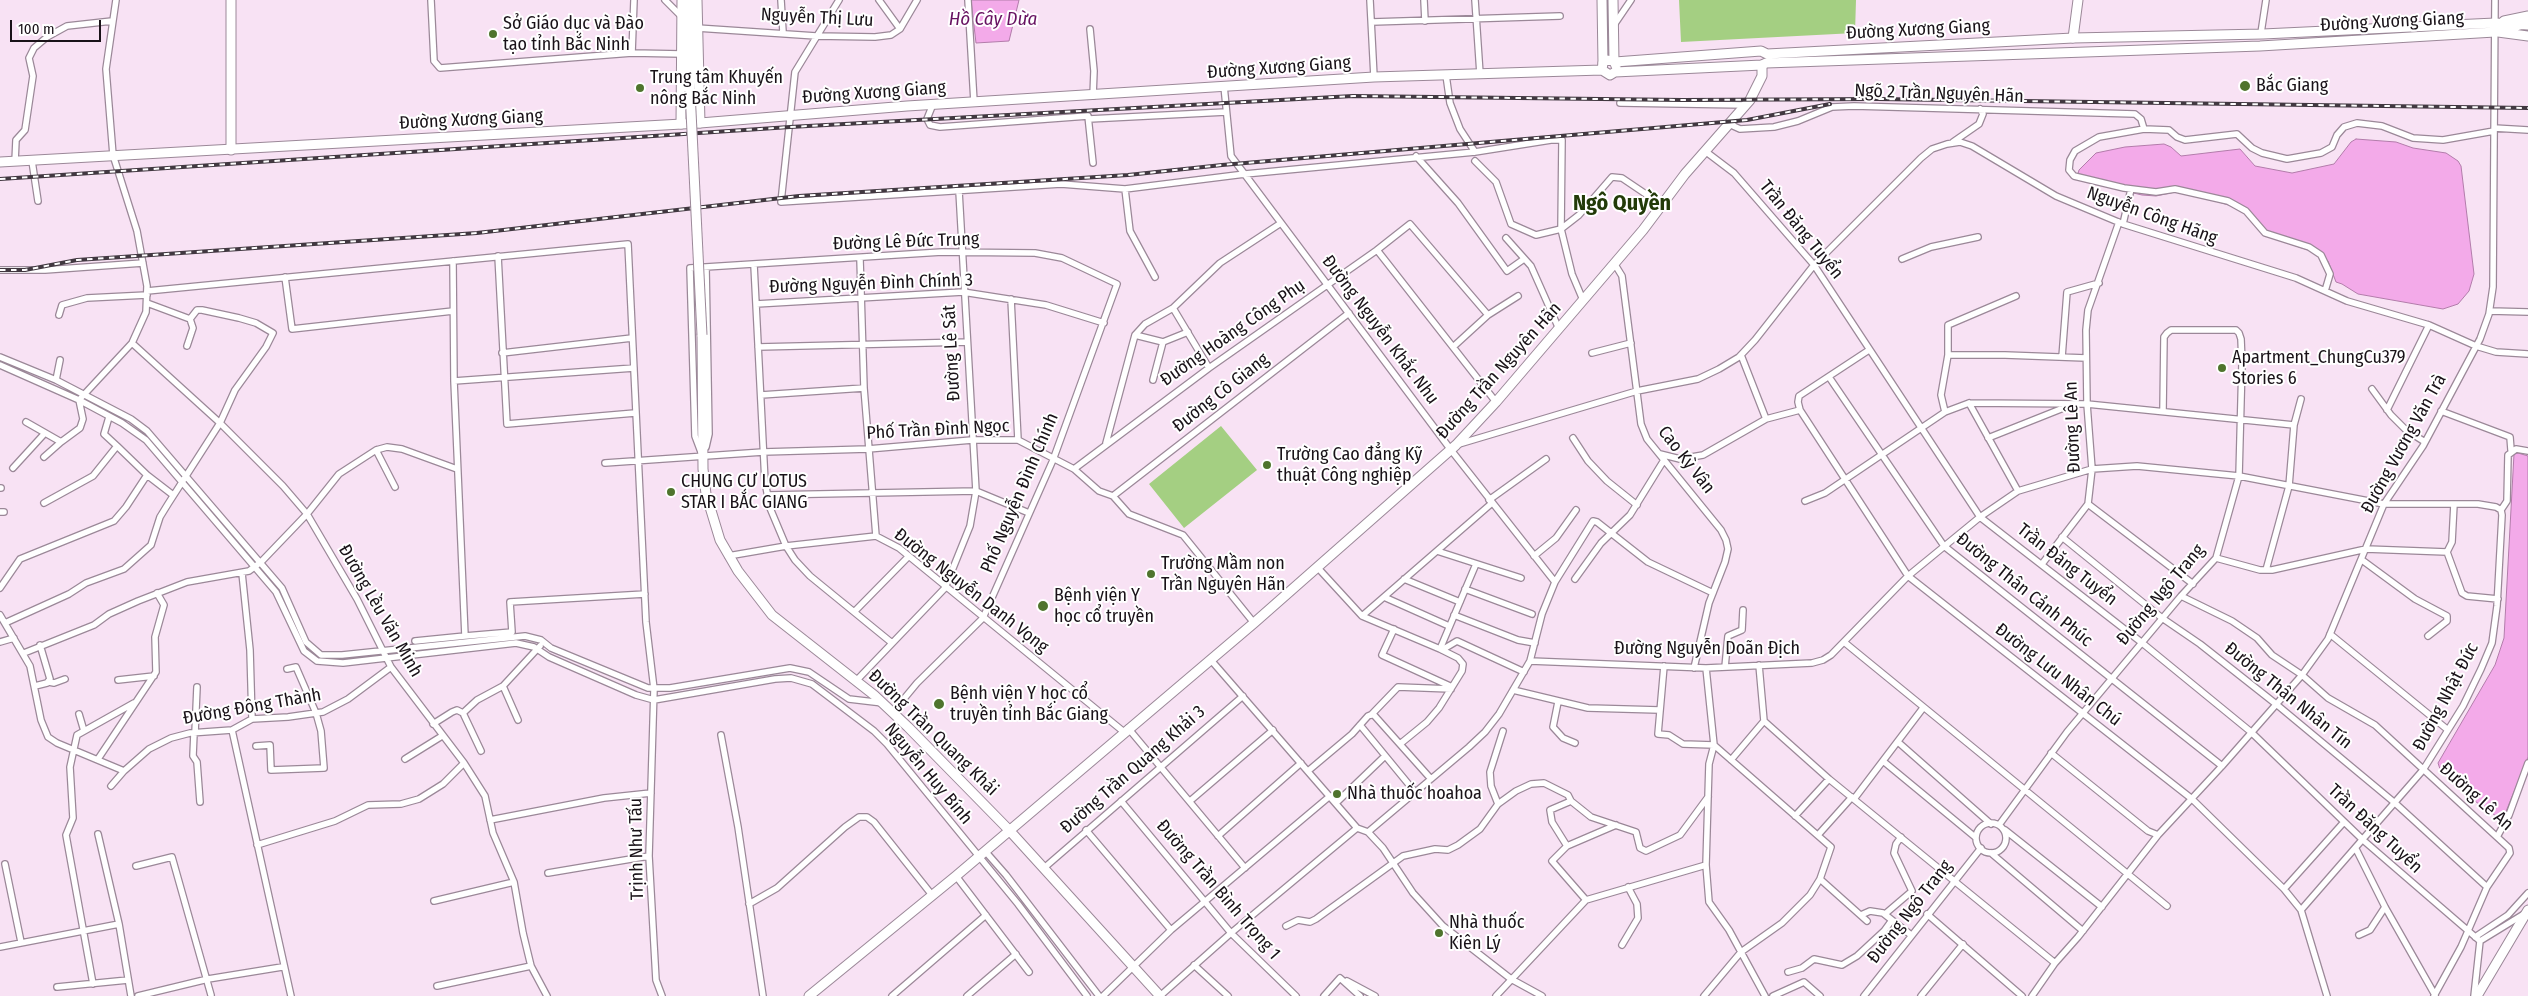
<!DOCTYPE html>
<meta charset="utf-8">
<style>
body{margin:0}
#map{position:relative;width:2528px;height:996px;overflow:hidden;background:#f8e2f4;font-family:"Fira Sans Condensed",sans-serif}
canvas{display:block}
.scale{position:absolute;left:10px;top:20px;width:91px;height:22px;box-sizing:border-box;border:2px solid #191218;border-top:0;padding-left:6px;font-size:15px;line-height:18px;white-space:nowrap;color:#191218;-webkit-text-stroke:4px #fff;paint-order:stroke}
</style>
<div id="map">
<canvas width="2528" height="996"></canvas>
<div class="scale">100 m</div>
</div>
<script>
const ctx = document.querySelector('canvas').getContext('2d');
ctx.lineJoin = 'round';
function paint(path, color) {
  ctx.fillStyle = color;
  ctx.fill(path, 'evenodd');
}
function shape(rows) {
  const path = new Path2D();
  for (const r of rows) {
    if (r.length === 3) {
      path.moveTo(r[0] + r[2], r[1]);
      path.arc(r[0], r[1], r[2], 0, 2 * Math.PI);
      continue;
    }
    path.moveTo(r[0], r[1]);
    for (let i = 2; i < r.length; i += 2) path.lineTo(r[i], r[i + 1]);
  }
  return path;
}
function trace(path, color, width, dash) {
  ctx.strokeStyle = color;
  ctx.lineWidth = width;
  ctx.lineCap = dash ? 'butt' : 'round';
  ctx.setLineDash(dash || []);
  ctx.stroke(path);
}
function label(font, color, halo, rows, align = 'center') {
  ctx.font = font + ' "Fira Sans Condensed",sans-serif';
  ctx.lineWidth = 4;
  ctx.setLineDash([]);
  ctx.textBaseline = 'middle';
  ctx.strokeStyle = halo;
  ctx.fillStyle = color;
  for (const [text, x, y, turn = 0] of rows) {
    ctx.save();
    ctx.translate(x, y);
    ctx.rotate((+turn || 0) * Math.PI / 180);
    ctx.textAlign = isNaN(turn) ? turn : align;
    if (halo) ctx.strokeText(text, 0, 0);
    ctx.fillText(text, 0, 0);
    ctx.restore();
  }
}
paint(shape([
 [1679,0,1856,0,1855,33,1681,42],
 [1221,426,1257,470,1184,528,1149,484]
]), '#a4cf82');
const water = shape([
 [971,0,1019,0,1009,41,976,43,971,0],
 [2356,139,2396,142,2413,148,2446,153,2458,161,2461,166,2474,274,2469,291,2458,304,2443,309,2358,294,2342,284,2336,282,2328,261,2314,252,2269,237,2255,217,2245,210,2189,193,2175,192,2156,196,2142,195,2082,181,2078,174,2079,170,2096,153,2125,147,2164,144,2171,147,2181,156,2240,149,2255,166,2292,173,2334,164,2351,142,2356,139],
 [2518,453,2528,456,2528,757,2505,814,2496,816,2472,799,2440,769,2438,763,2495,665,2504,638,2514,454,2518,453]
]);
paint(water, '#f3aae9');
trace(water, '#b27caa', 1);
const street = shape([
 [431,0,434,61,440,68,632,53,682,54],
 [665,0,681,16],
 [781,0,783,32],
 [839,0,795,72,781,202,1061,184,1125,189,1245,174,1475,152,1551,140,1562,140,1561,229,1579,215,1612,177,1622,178,1662,205],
 [879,0,900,29],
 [968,0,974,102],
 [1370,0,1374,77],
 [1424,0,1425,21],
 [1475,0,1480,74],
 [1372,22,1560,16],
 [1614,25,1631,0],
 [697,28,816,36,875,37,891,35,900,29,917,0],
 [1090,29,1094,71,1093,96],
 [2261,33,2266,0],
 [632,53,634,0],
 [1446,75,1450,103,1460,129,1475,152],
 [1224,86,1231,156,1451,450,1555,582,1542,614,1530,661,1499,714,1485,732,1469,747,1368,832],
 [1620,103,1745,105],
 [933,104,927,119,930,125,940,127,1088,116,1093,163],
 [1089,119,1226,112],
 [1729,124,1740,129,1774,127,1798,121,1832,107,1854,106,2135,114,2141,119,2144,129],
 [2494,128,2528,130],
 [1953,142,1979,124,1983,114,1980,109],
 [1705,151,1734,173,1814,265,1980,517,2141,642,2251,732,2363,840,2480,941],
 [1416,156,1458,203,1507,271,1524,259],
 [32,161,38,201],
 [1475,161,1496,182,1511,224,1536,235,1561,229,1572,274,1583,300],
 [15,162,16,140,25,130,33,76,29,58,34,48,47,37,67,26,112,21],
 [1125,189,1130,231,1155,277],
 [2119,222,2088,310,2086,330,2087,404,2092,469,2088,504,2193,584],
 [2123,224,2131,189],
 [1506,238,1531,266,1559,329],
 [1377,250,1410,224,1488,315],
 [498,256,507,424,635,413],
 [860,259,864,388,876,536,899,548,1124,732],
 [1902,259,1931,247,1978,237],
 [453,261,454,381,634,368],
 [1614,263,1622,276,1641,424,1647,439,1721,530,1726,540,1728,549,1725,562,1709,603,1694,668],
 [754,265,765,482,770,508,786,546,795,560,810,576,892,643],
 [0,270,45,270,143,263],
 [285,277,292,329,453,311],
 [147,291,628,244,646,622,654,689,649,856,656,980,662,996],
 [2325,291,2330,274,2321,255,2309,247,2265,233,2246,211,2228,201,2175,189,2156,192,2124,188,2074,176,2069,170,2070,160,2075,151,2099,137,2144,129,2169,130,2177,137,2185,140,2237,134,2252,148,2262,153,2287,159,2321,153,2332,147,2337,135,2344,127,2357,123,2382,126,2413,138,2443,140,2494,131],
 [1011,299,1018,440],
 [756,304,963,292,1046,305,1104,323],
 [1173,308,1209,368],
 [2490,311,2528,312],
 [59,315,62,305,87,298,147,295],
 [1135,335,1163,342,1188,332],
 [132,343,220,423,283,486,307,514,357,599,391,667,464,763,485,796,493,833,514,882,523,933,531,966,547,996],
 [187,346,193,328,190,319],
 [758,347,967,342],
 [1453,347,1488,315,1518,296],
 [1869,350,1799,396,1798,402,1800,410,1908,576,2192,799,2284,889,2301,910,2327,996],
 [502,353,632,338],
 [1592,353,1631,343],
 [1741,355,1766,419],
 [1948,355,2005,355,2086,358],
 [0,357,56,380,131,419,147,431,282,588,306,642,321,655,342,655,525,636,541,640,551,648,648,688,670,688,790,668,809,672,849,699,883,703],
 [2062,357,2067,292,2099,283],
 [0,365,79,400,122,423,146,440,276,592,304,651,317,661,343,663,516,643,534,647,549,657,636,695,654,700,775,679,791,678,812,684,874,731,887,744,1018,904,1087,996],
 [1829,377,1944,546,2222,766],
 [56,380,60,360],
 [1153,380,1163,342],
 [2372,389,2391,415,2406,430,2425,442],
 [761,395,864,388],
 [1969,403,2018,491],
 [2387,410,2429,325],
 [2441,411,2510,437,2511,450],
 [1945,412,1941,395,1948,355,1948,325,2016,296],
 [109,417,104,434,117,446],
 [26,422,61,442,80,428,83,419,79,400,132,343,146,312,147,286,137,231,113,155,106,69,116,0],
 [1573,438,1588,461,1607,481,1637,505],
 [1988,438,2071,405],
 [1106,443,1135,335,1145,324,1173,308,1220,263,1281,223],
 [1459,444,1637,391,1698,379,1719,369,1739,357,1755,340,1814,265,1921,158,1932,149,1947,144,1960,142,1972,146,2056,196,2123,224,2296,278,2347,301,2429,325,2476,346,2496,352,2528,354],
 [706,447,709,434,706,267],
 [376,450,395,487],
 [701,452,695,436,690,268,942,252,1035,253,1062,258,1117,284,1053,460,983,618,917,683,893,712],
 [1660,454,1680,459,1703,455,1766,419,1800,410],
 [44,457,61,442],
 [605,463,763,452,868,449,972,440,1018,440,1074,469,1099,491,1113,496,1129,514,1183,535,1254,623],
 [13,468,45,433],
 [1074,469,1209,368,1377,250,1496,402],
 [147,475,173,495],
 [0,488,1,488],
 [767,495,976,491,1029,513],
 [1113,496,1349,313],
 [1489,500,1546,459],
 [1805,501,1825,493,1945,412,1969,403,2087,404,2294,425],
 [2501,510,2507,501,2508,455,2516,449,2528,451],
 [0,512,4,512],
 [2062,537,2162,618,2200,644,2276,704,2395,803,2487,887],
 [1437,551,1521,578],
 [2447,552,2462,593,2467,596,2498,599],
 [728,556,786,546,876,536],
 [1534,556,1556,538,1576,510],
 [2216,558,2260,570,2272,570,2366,549,2447,552,2452,542,2454,504],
 [2362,560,2415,599,2447,616,2447,621,2428,636],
 [2042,564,2088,504],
 [1318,568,1362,616,1440,649,1458,658,1463,664,1462,671,1439,708,1427,722,1400,744],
 [2266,570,2289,486,2294,425,2301,399],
 [242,573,250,650,252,719],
 [1404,579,1460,602],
 [1575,579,1601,543,1630,515,1664,460],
 [1555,582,1593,521,1597,522,1648,562,1713,593],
 [0,588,20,559,114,521,126,507,147,475,117,446,93,476,44,503],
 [1465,589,1532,614],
 [2181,596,2232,621,2257,638,2272,655,2302,675,2328,698,2375,725,2509,848,2510,853,2487,887,2461,947,2434,996],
 [1384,597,1449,626],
 [855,611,909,556],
 [0,615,30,666,41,720,48,737,57,743,124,771,149,749,171,738,190,733,232,730,252,719,288,717,323,712,348,699,391,667],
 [1454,615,1518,640,1535,643],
 [1362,616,1492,503],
 [5,623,69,594,86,583,124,569,151,545,160,517,168,504,220,423,235,390,266,347,273,333,256,323,239,318,202,310,197,310,190,319,147,303],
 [1394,629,1382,655,1452,687],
 [2330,634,2448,730],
 [465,636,512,632,510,602,645,594],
 [415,641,465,636,454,381],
 [0,642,14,638],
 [1844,642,2167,906],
 [1440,649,1476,564],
 [1442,650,1457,641,1524,672],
 [24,653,94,625,109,614,138,601,187,582,249,571,261,562,307,514,339,474,376,450,387,447,402,449,457,469],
 [1210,659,1357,828,1368,832,1383,848,1413,893,1443,926,1511,979,1542,996],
 [1530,661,1706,668,1812,663,1823,660,1831,655,1908,576,1980,517,2018,491,2092,469,2137,466,2239,476,2384,504,2478,504,2496,507,2501,510,2502,515,2497,606,2492,643,2481,669,2463,706,2423,770,2301,910],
 [1759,665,1764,721,1829,779,2055,963],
 [1664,666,1658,734,1669,735,1683,744,1714,745,1709,764,1708,797,1706,865,1709,902,1729,930,1765,996],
 [1725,667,1728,636,1742,630,1743,610],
 [118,680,154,676],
 [856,681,945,588,970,526,976,491,959,191],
 [49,682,54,683,65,679],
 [35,686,47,683,50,679,40,645],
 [503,686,518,720],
 [1513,690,1588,708,1659,710],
 [1558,702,1553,727,1563,738,1575,743],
 [463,713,481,751],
 [79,714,84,731],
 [1371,715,1398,687,1451,689],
 [433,724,452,712,457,710,463,713,477,700,503,686,540,646],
 [1360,725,1415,792],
 [1128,728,1245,868],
 [232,730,291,996],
 [194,733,193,756,197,762,200,802],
 [195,733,197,687],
 [721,735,738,827,763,996],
 [1898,742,1991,824],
 [256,746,270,745,271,770,324,768,321,731,316,713,296,667,287,669],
 [2051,753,2148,831,2158,835],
 [98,759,156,672,155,637,164,605,157,593],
 [405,759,442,736],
 [1731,760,1764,721],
 [1883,761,1975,837],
 [1308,771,1352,734,1368,716,1373,714,1431,779],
 [111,786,124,771],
 [1854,799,1923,708],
 [1121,801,1231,933,1296,996],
 [1190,801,1273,730],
 [1336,803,1385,756],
 [1498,804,1491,786,1490,772,1503,731],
 [1795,816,1829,779],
 [490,820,604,798,651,793],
 [1991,838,15],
 [1999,825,2067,732,2181,596,2216,558,2239,476,2242,363,2241,339,2239,333,2236,330,2171,330,2167,333,2164,337,2163,411],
 [1086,830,1171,930],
 [2005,830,2102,907],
 [98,834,119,924,131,996],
 [1818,835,1852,797],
 [1218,836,1301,763],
 [2497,837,2509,815,2528,763],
 [257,845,335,821,368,805,401,804,419,799,443,784,464,763],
 [1567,846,1552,822,1550,810,1571,801,1591,817,1636,832,1640,848,1646,851,1680,835,1708,797],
 [2356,849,2385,907,2435,995],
 [985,851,1006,875,1099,996],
 [1991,853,2083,931],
 [5,864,21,942],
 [136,866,172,857,211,995],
 [1044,868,1243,696],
 [548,873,649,856],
 [956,876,1029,972],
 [1820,879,1867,921],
 [2284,889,2344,822],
 [1586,900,1552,861,1567,846,1616,825],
 [434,901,514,882],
 [749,904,777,888,845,827,859,817,867,817,874,822,932,895],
 [1885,914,1912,891,1894,853,1896,844,1901,837],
 [1927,914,2022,996],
 [1861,915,1870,911,1883,913,1911,935],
 [1286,926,1298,920,1310,922,1316,919,1403,856,1435,849,1448,850,1458,845,1480,829,1498,804,1516,791,1531,784,1544,783,1568,795,1571,801],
 [2359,935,2370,930,2385,907],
 [2475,937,2508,915,2528,893],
 [1622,945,1638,918,1637,904,1628,887],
 [0,947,119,924],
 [1194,965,1228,996],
 [1788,972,1802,968,1814,959,1842,965,1857,956,1884,931,1892,920],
 [1347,981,1375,996],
 [93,984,66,835,73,818,70,767,77,735,134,703],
 [437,986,531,966],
 [57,987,128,980],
 [138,996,208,979,282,967],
 [892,996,986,915],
 [967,996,1016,954],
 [1103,996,1171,930,1330,796],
 [1160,996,1231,933,1357,828],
 [1324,996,1340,978,1360,996],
 [1496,996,1586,900,1706,865],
 [1704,996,1741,952,1782,923,1810,895,1820,879,1831,847,1714,745,1706,668],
 [1773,996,1804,982,1820,996],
 [1864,996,1981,848],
 [1921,996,1963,944],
 [2032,996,2055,963,2078,937,2158,835,2222,766,2302,675,2328,639,2384,504,2423,446,2480,339,2489,314,2493,287,2495,0],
 [2474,996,2480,941,2524,914]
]);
const secondary = shape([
 [231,0,231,150],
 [690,0,690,91],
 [697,0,700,123],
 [1602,0,1603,63],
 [1613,0,1614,61],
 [2073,38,2078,0],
 [681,124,682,0],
 [702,335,703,469,706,494,720,540,738,571,772,615,874,695,908,727,1009,830,1160,996],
 [809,996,956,876,1254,623,1456,445,1496,402,1643,230,1685,174,1750,100,1762,76,1762,65],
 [2477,996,2528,910]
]);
const primary = shape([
 [2504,21,2528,16],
 [2498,32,2528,36],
 [1615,62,1761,51,1767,54,2073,38,2263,34,2495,23,2528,25],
 [1602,70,1610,75,1615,72,1762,65,1766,63,2260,46,2495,32,2520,25],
 [1602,70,1603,63,1606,60,1614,61,1616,66],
 [0,162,700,123,907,106,1374,77,1602,70]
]);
trace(street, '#9b8898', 8);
trace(secondary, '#9b8898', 11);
trace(primary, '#9b8898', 11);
trace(street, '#fff', 5.5);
trace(secondary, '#fff', 9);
trace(primary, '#fff', 9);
const rail = shape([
 [0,179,790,127,1353,96,1683,100,1877,99,2528,108],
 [0,270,25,270,77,260,477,233,799,196,1128,175,1222,165,1747,120,1830,104]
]);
trace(rail, '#413840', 4);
trace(rail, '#fff', 2, [5.5]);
const secondaryBridge = shape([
 [690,91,702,335]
]);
trace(secondaryBridge, '#9b8898', 11, []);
trace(secondaryBridge, '#fff', 9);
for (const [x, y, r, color] of [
 [493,34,5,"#4f742d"],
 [2245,86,6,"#4f742d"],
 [640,88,5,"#4f742d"],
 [2222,368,5,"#4f742d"],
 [1267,465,5,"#4f742d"],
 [671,492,5,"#4f742d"],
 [1151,574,5,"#4f742d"],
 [1043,606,6,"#4f742d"],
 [939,704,6,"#4f742d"],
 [1337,794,5,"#4f742d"],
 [1439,933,5,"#4f742d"]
]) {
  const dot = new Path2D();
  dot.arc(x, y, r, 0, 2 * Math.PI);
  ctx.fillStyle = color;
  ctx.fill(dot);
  trace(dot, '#fff', 2);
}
label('18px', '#191218', '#fff', [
 ["Nguyễn Thị Lưu",817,18,3],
 ["Đường Xương Giang",2392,22,-3],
 ["Đường Xương Giang",1918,30,-3],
 ["Đường Xương Giang",1279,68,-4],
 ["Đường Xương Giang",874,93,-4],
 ["Ngõ 2 Trần Nguyên Hãn",1939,94,2],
 ["Đường Xương Giang",471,120,-3],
 ["Nguyễn Công Hãng",2152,216,20],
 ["Trần Đăng Tuyển",1801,230,51],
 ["Đường Lê Đức Trung",906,242,-2],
 ["Đường Nguyễn Đình Chính 3",871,284,-2],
 ["Đường Nguyễn Khắc Nhu",1380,330,53],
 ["Đường Hoàng Công Phụ",1233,333,-35],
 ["Đường Lê Sát",952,353,-93],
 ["Đường Trần Nguyên Hãn",1499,371,-48],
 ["Đường Cô Giang",1221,393,-38],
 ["Đường Lê An",2073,427,-92],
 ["Phố Trần Đình Ngọc",938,430,-3],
 ["Đường Vương Văn Trà",2404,444,-61],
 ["Cao Kỳ Vân",1686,460,52],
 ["Phố Nguyễn Đình Chính",1020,493,-67],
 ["Trần Đăng Tuyển",2067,565,38],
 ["Đường Thân Cảnh Phúc",2024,590,39],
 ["Đường Nguyễn Danh Vọng",971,591,38],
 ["Đường Ngô Trang",2161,595,-50],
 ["Đường Lều Văn Minh",380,611,60],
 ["Đường Nguyễn Doãn Địch",1707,649],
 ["Đường Lưu Nhân Chú",2058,675,38],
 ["Đường Thân Nhân Tín",2288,696,39],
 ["Đường Nhật Đức",2446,697,-62],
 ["Đường Đông Thành",252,707,-10],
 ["Đường Trần Quang Khải",933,733,44],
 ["Đường Trần Quang Khải 3",1133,770,-41],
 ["Nguyễn Huy Bính",928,774,50],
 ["Đường Lê An",2476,797,42],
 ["Trần Đăng Tuyển",2375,829,43],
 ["Trịnh Như Tấu",637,849,-91],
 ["Đường Trần Bình Trọng 1",1218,890,49],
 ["Đường Ngô Trang",1910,912,-52]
]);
label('18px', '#191218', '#fff', [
 ["Sở Giáo dục và Đào",503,24],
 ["tạo tỉnh Bắc Ninh",503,45],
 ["Trung tâm Khuyến",650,78],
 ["nông Bắc Ninh",650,99],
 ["Bắc Giang",2256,86],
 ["Apartment_ChungCu379",2232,358],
 ["Stories 6",2232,379],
 ["Trường Cao đẳng Kỹ",1277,455],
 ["thuật Công nghiệp",1277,476],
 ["CHUNG CƯ LOTUS",681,482],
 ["STAR I BẮC GIANG",681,503],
 ["Trường Mầm non",1161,564],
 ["Trần Nguyên Hãn",1161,585],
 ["Bệnh viện Y",1054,596],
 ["học cổ truyền",1054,617],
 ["Bệnh viện Y học cổ",950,694],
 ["truyền tỉnh Bắc Giang",950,715],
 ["Nhà thuốc hoahoa",1347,794],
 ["Nhà thuốc",1449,923],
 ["Kiên Lý",1449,944]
], 'left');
label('italic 19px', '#671261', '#fff', [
 ["Hồ Cây Dừa",993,20]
]);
label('bold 22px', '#223a08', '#fff', [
 ["Ngô Quyền",1622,204]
]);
</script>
